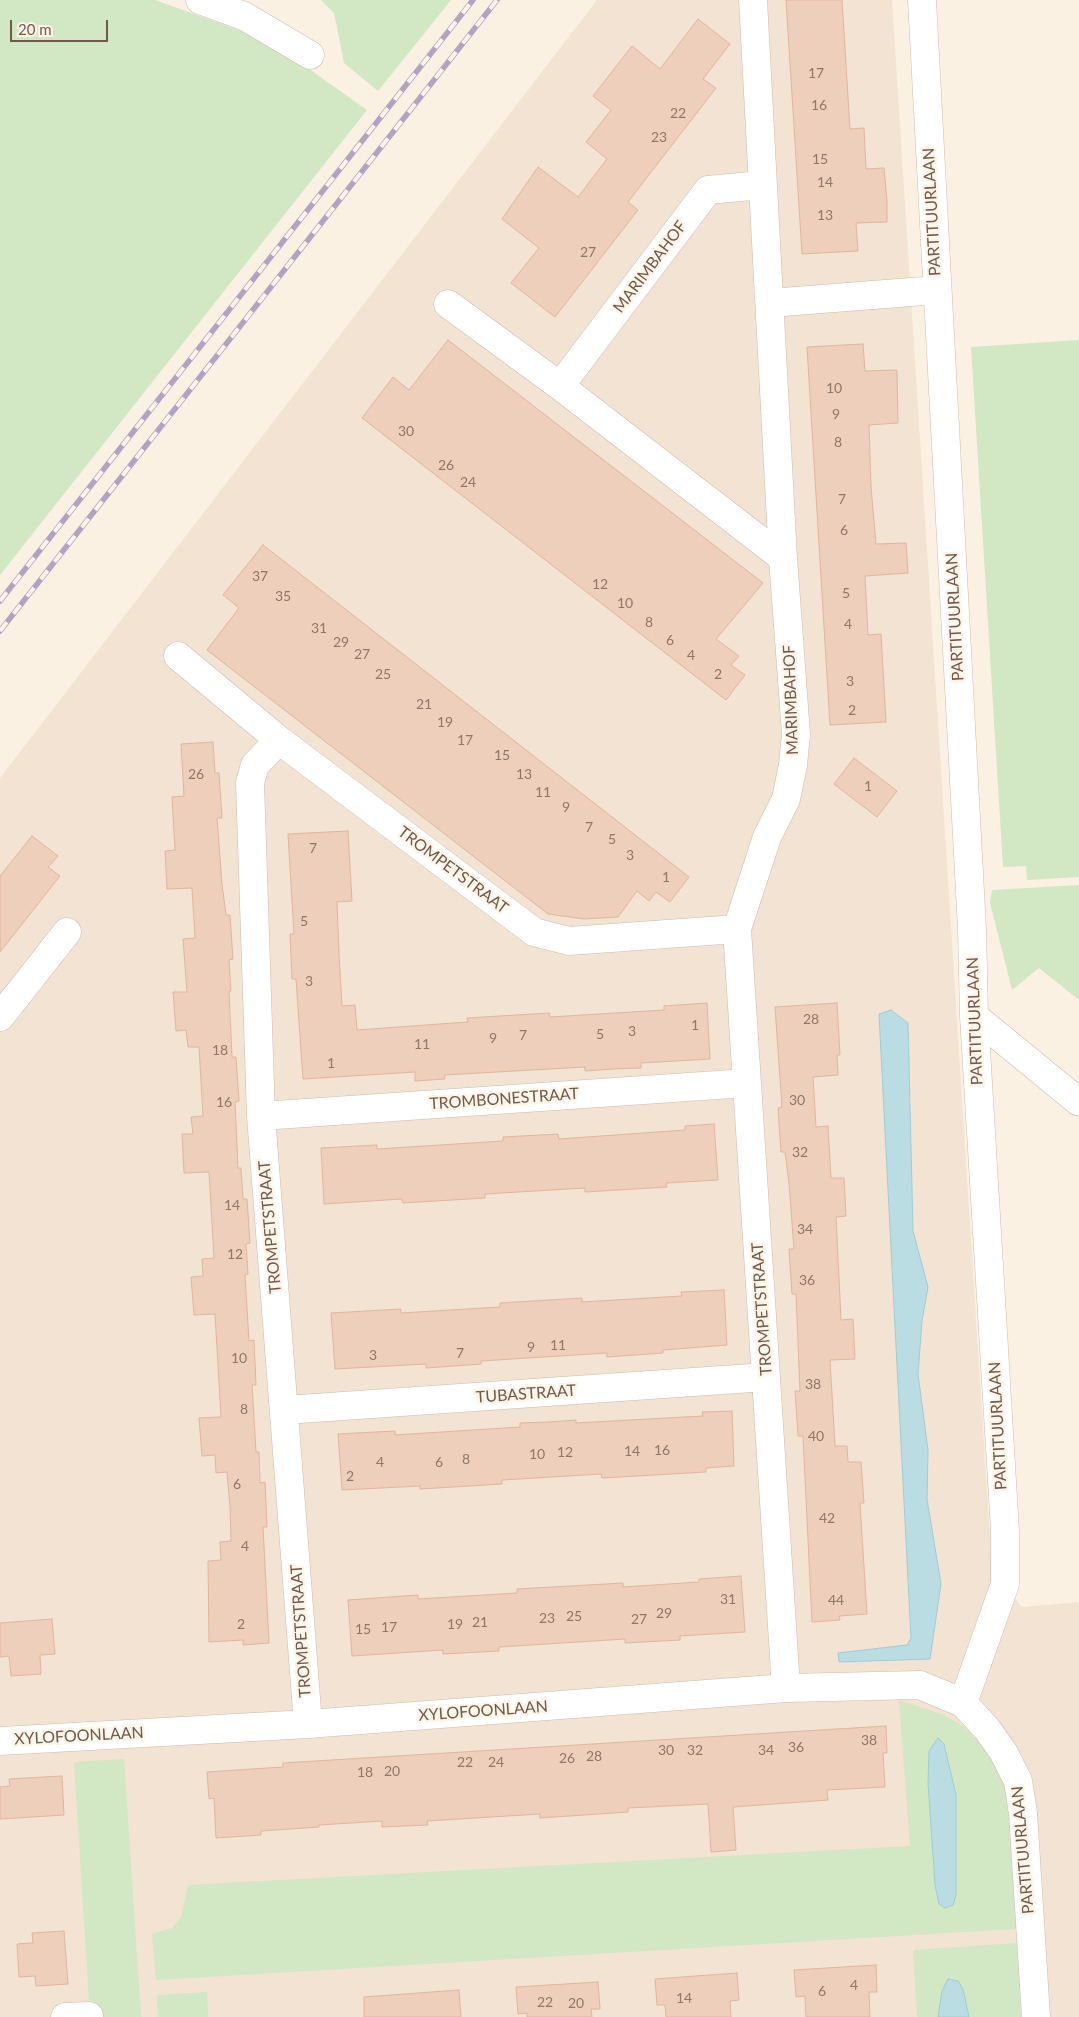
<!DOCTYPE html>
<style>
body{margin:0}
#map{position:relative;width:1079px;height:2017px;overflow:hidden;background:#fbf1e3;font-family:Lato,sans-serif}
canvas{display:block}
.scale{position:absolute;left:10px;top:20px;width:98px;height:22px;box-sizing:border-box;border:2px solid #71584b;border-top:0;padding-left:6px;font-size:15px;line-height:18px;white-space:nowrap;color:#71584b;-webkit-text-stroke:4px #fef5e9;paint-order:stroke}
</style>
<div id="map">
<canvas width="1079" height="2017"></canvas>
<div class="scale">20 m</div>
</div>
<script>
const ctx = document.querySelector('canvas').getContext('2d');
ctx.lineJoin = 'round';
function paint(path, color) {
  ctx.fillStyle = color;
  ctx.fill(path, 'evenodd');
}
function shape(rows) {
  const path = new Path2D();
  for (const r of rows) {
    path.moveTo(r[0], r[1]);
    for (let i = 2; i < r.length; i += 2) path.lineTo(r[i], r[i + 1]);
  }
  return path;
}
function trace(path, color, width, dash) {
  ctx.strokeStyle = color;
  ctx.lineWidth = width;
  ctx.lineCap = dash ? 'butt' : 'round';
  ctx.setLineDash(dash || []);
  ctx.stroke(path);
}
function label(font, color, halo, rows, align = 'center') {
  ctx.font = font + ' Lato,sans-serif';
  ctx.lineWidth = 5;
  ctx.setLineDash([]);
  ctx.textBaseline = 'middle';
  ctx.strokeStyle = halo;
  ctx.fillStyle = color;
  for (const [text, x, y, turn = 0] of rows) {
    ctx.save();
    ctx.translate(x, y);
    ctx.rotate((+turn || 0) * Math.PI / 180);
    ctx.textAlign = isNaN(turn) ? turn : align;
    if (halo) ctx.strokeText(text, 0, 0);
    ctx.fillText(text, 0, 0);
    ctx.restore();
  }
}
paint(shape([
 [597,0,892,0,992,1570,1022,1607,1079,1602,1079,2017,0,2017,0,778]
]), '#f2e3d2');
paint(shape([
 [0,0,155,0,247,33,312,71,367,110,0,575],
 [321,0,451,0,378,91,344,63,334,13],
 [1079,340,1079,877,1027,880,1026,866,1003,867,971,347],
 [1079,885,1079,1000,1039,968,1012,990,990,903,992,890],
 [899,1700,944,1715,964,1727,983,1746,1003,1778,1010,1811,1016,1929,156,1980,152,1934,172,1928,181,1917,188,1885,910,1846],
 [938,1738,945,1744,956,1795,956,1895,945,1908,939,1904,935,1885,928,1783,929,1751],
 [124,1759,141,2017,90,2017,74,1762],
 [1017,1943,1021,2017,969,2017,968,2014,942,1991,938,2017,917,2017,913,1950],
 [207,1992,208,2017,158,2017,157,1995]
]), '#d2e7c3');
const water = shape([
 [891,1010,908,1023,913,1231,928,1287,922,1321,918,1374,928,1450,927,1499,941,1584,930,1659,839,1662,838,1653,907,1645,911,1638,879,1014,891,1010],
 [938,1738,944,1744,956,1795,956,1895,953,1905,945,1908,939,1904,935,1885,928,1783,929,1751,938,1738],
 [948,1979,958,1981,963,1989,969,2017,938,2017,942,1991,948,1979]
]);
paint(water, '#b9dde3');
trace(water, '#a0cdd4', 1);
const building = shape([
 [786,0,842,0,850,129,864,128,866,169,884,168,887,201,887,222,856,223,858,251,802,254,786,0],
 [698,19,730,44,703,79,716,88,628,202,638,210,555,317,511,283,539,248,502,219,538,167,578,197,607,159,586,142,611,110,593,96,632,46,660,69,698,19],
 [448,340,763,583,716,639,739,656,731,665,745,675,726,700,362,418,393,377,409,390,448,340],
 [863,344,865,371,897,370,898,423,869,425,871,487,876,544,906,543,908,573,865,576,868,635,881,634,886,722,830,725,807,347,863,344],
 [263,545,689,877,670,902,656,892,649,901,637,891,618,917,584,919,548,914,207,650,239,608,223,595,263,545],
 [213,742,215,773,219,773,222,818,217,818,222,884,226,915,230,915,233,959,229,960,231,991,229,991,232,1057,236,1057,239,1101,235,1102,238,1168,241,1168,243,1199,247,1199,250,1243,246,1244,248,1274,245,1275,249,1341,254,1340,256,1385,252,1385,256,1452,259,1452,260,1483,265,1482,267,1527,263,1527,269,1643,243,1645,243,1640,209,1642,208,1561,221,1560,220,1542,231,1541,230,1507,227,1472,216,1473,215,1455,202,1456,199,1418,221,1417,218,1365,215,1314,194,1315,191,1277,203,1276,202,1259,214,1258,212,1223,209,1172,184,1173,182,1134,193,1134,191,1117,203,1116,201,1081,199,1047,188,1047,186,1030,176,1031,173,992,187,992,183,939,195,938,192,888,167,889,165,851,175,850,172,797,184,796,181,744,213,742],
 [854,758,897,791,877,817,834,784,854,758],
 [348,831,352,901,337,902,339,954,342,1006,355,1005,357,1030,468,1022,467,1018,549,1013,550,1017,664,1010,664,1006,707,1003,710,1059,641,1063,641,1068,613,1069,585,1071,585,1067,444,1075,445,1079,415,1081,415,1072,303,1079,296,979,292,979,290,934,294,934,288,834,348,831],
 [32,836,58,856,48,867,60,876,0,952,0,876,32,836],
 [837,1003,840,1055,837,1055,838,1075,813,1077,816,1127,828,1126,831,1178,844,1178,846,1216,836,1217,841,1320,853,1319,855,1359,830,1360,835,1446,847,1446,848,1462,861,1462,864,1503,860,1503,867,1614,839,1616,840,1620,812,1622,803,1436,798,1436,795,1391,800,1391,796,1294,792,1294,789,1249,794,1249,789,1183,785,1152,781,1152,778,1108,782,1107,775,1007,837,1003],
 [714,1124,718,1180,666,1183,667,1187,585,1192,585,1188,485,1194,485,1198,403,1203,402,1199,324,1204,321,1148,377,1145,377,1149,503,1141,503,1137,558,1134,559,1139,685,1130,685,1126,714,1124],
 [724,1290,727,1345,663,1350,663,1353,607,1357,607,1353,481,1361,481,1364,426,1368,426,1364,335,1369,331,1313,401,1309,401,1313,500,1307,500,1303,582,1298,582,1302,682,1296,681,1292,724,1290],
 [732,1411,734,1466,706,1468,706,1472,602,1478,601,1474,502,1480,502,1484,420,1489,420,1486,342,1490,338,1434,395,1431,395,1435,520,1427,520,1423,548,1422,576,1420,576,1423,703,1416,702,1412,732,1411],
 [741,1576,745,1632,680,1636,680,1640,625,1643,625,1639,499,1647,499,1651,443,1654,443,1650,352,1656,348,1600,418,1595,418,1599,517,1593,517,1589,623,1583,623,1587,699,1582,699,1579,741,1576],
 [52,1619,55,1654,40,1655,41,1674,11,1676,9,1656,0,1657,0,1623,52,1619],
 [886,1726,887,1753,883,1753,885,1787,827,1790,828,1800,733,1807,736,1850,711,1852,708,1804,628,1808,628,1812,540,1818,540,1814,427,1821,428,1825,382,1827,382,1821,319,1825,319,1827,261,1831,261,1835,216,1838,214,1798,209,1799,207,1772,283,1767,283,1763,886,1726],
 [62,1776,64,1815,0,1819,0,1787,10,1786,9,1779,62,1776],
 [64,1931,68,1984,36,1986,35,1976,19,1977,17,1944,33,1943,32,1933,64,1931],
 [876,1965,877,1992,869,1992,870,2017,806,2017,805,1996,796,1997,794,1970,876,1965],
 [737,1973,739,2000,730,2001,731,2017,666,2017,665,2005,657,2005,655,1979,737,1973],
 [598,1982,600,2009,591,2009,592,2017,527,2017,527,2013,518,2014,516,1987,598,1982],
 [459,1990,461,2017,364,2017,364,1997,459,1990]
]);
paint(building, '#eecfbc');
trace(building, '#e0b69e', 1);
const minor = shape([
 [200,0,244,16,310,55],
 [753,0,783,558,796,734,793,765,786,799,767,837,737,929,786,1688],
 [922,0,972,929,974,1016,1005,1531,1005,1584,963,1703],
 [770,303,937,290],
 [448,304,560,386,783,558],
 [560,386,708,190,762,185],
 [178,656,279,740,534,932,569,941,737,929],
 [279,740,255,765,250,783,261,1116,308,1724],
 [974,1016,1079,1102],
 [0,1017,67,932],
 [261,1116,747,1083],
 [285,1410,766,1377],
 [0,1741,308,1724,786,1688,920,1685,963,1703,987,1729,1004,1753,1018,1781,1023,1813,1036,2017],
 [65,2017,89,2016]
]);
trace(minor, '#cdbbad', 29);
trace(minor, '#fff', 28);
const rail = shape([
 [0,601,473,0],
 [0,631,497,0]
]);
trace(rail, '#b3a3c3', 5.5);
trace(rail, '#fef5e9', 4, [11]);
label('14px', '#907667', null, [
 ["17",816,73],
 ["16",819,105],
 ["22",678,113],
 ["23",659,137],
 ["15",820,159],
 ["14",825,182],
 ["13",825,215],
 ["27",588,252],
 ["10",834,388],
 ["9",836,414],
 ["30",406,431],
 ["8",838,442],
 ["26",446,465],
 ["24",468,482],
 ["7",842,499],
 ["6",844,530],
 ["37",260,576],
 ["12",600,584],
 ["5",846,593],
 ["35",283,596],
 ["10",625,603],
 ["8",649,622],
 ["4",848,624],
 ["31",319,628],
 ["6",670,640],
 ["29",341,642],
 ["27",362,654],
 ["4",691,655],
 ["25",383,674],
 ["2",718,674],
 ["3",850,681],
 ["21",424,704],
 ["2",852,710],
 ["19",445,722],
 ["17",465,740],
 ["15",502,755],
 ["26",196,774],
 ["13",524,774],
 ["1",868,786],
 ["11",543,792],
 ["9",566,807],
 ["7",589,827],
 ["5",612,839],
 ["7",313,848],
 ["3",630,855],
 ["1",666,877],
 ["5",304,921],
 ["3",309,981],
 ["28",811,1019],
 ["1",695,1025],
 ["3",632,1031],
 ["5",600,1034],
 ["7",523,1035],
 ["9",493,1038],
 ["11",422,1044],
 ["18",220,1050],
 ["1",331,1063],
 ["30",797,1100],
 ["16",224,1102],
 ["32",800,1152],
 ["14",232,1205],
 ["34",805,1229],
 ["12",235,1254],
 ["36",807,1280],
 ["11",558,1345],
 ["9",531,1347],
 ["7",460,1353],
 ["3",373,1355],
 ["10",239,1358],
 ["38",813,1384],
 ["8",244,1409],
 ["40",816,1436],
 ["16",662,1450],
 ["14",632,1451],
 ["12",565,1452],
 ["10",537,1454],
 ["8",466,1459],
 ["4",380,1462],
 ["6",439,1462],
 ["2",350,1476],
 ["6",237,1484],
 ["42",827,1518],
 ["4",245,1546],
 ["31",728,1599],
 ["44",836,1600],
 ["29",664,1613],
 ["25",574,1616],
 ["23",547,1618],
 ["27",639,1619],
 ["21",480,1622],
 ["2",241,1624],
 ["19",455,1624],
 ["17",389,1627],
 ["15",363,1629],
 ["38",869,1740],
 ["36",796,1747],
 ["30",666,1750],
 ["32",695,1750],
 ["34",766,1750],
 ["28",594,1756],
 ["26",567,1758],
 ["22",465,1762],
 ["24",496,1762],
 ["20",392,1771],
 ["18",365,1772],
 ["4",854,1985],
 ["6",822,1991],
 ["14",684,1998],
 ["22",545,2002],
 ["20",576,2003]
]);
label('16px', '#71584b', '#fef5e9', [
 ["PARTITUURLAAN",932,212,-93],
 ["MARIMBAHOF",650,267,-53],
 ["PARTITUURLAAN",955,617,-93],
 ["MARIMBAHOF",791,700,-92],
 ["TROMPETSTRAAT",453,870,37],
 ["PARTITUURLAAN",975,1021,-92],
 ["TROMBONESTRAAT",504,1099,-4],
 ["TROMPETSTRAAT",270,1227,-95],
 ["TROMPETSTRAAT",762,1309,-94],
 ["TUBASTRAAT",526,1394,-4],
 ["PARTITUURLAAN",998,1426,-93],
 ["TROMPETSTRAAT",301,1631,-94],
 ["XYLOFOONLAAN",483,1711,-4],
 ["XYLOFOONLAAN",79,1736,-3],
 ["PARTITUURLAAN",1023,1850,-95]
]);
</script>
